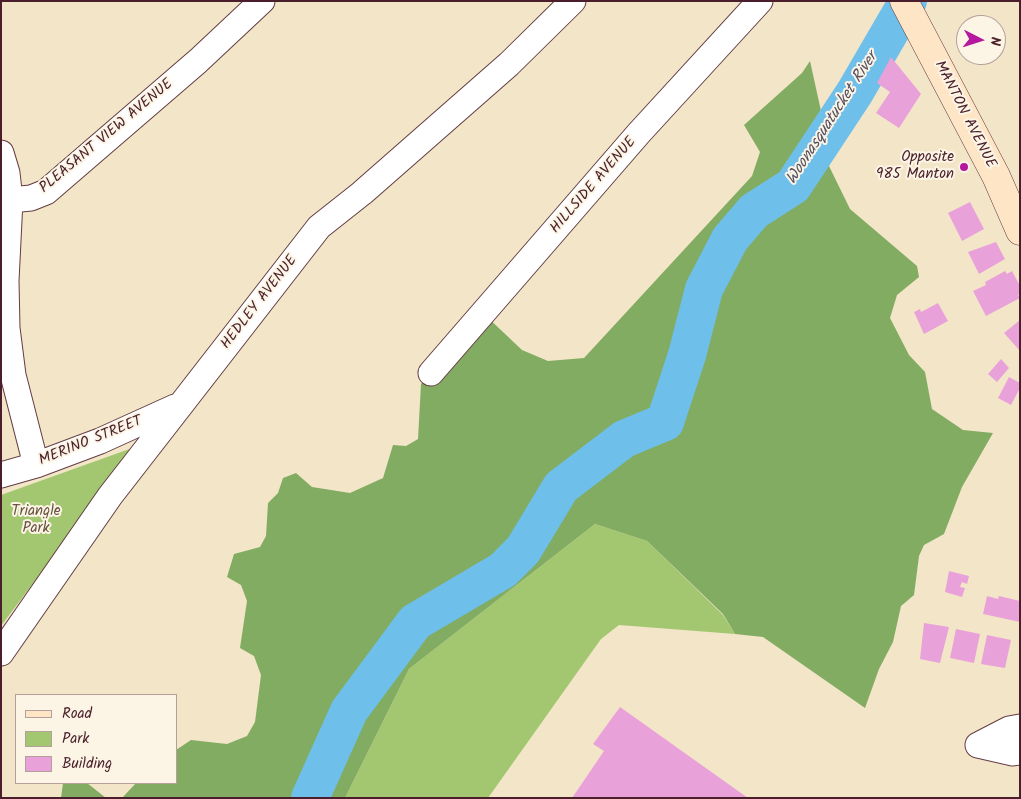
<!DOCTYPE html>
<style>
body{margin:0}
#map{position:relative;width:1021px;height:799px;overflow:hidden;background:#f3e5c8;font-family:Kalam,sans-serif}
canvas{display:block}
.frame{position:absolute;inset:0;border:2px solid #4a1f2b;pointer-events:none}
.legend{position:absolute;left:15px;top:694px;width:162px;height:90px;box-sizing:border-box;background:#fcf5e5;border:1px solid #b59f9b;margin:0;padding:6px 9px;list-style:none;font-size:15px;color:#4a1f2b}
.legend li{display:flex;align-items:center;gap:10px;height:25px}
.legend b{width:25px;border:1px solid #b59f9b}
.north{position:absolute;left:956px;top:15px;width:50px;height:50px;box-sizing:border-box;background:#fcf5e5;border:1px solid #b59f9b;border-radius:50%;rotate:95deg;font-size:14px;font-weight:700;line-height:20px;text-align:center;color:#4a1f2b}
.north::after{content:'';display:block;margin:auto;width:18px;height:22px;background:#b5179e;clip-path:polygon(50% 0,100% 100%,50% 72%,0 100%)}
</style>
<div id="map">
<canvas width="1021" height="799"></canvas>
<div class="frame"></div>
<ul class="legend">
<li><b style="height:6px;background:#fee5c5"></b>Road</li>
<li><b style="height:14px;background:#a3c770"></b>Park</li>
<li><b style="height:14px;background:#e9a2d9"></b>Building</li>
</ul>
<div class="north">N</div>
</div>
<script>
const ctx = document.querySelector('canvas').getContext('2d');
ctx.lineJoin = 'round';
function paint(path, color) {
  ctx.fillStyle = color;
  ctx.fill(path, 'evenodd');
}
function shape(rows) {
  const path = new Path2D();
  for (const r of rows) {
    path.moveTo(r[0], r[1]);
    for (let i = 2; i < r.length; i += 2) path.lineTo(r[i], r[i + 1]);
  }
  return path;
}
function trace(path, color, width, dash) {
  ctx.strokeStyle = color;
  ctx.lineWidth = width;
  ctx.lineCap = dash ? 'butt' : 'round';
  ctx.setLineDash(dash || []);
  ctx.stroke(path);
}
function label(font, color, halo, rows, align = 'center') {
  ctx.font = font + ' Kalam,sans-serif';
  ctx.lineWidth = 4;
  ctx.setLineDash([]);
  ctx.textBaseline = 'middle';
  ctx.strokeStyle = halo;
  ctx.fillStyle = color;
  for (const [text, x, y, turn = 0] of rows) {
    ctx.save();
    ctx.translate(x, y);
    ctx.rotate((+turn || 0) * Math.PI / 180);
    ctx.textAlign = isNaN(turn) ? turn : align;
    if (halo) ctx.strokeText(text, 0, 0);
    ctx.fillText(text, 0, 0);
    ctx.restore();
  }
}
paint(shape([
 [135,447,1,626,1,495],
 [595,524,647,541,723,615,735,634,619,625,601,639,488,798,345,798,409,669]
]), '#a3c770');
paint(shape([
 [810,61,821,111,829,166,850,209,917,266,919,277,897,295,890,318,909,355,925,372,932,409,963,430,993,433,962,487,944,534,924,545,919,556,914,595,901,606,893,642,879,669,865,708,763,637,735,634,723,614,647,541,595,524,409,669,345,798,122,798,136,783,176,783,176,750,191,740,227,744,247,736,255,722,261,675,254,656,240,648,247,601,241,585,227,577,234,554,260,547,266,536,268,503,278,493,283,478,296,473,312,487,350,493,383,478,393,445,406,446,418,439,421,384,484,314,522,350,548,361,584,358,752,176,760,152,744,125,802,73],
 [63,783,87,783,106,798,61,798]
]), '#82ac62');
trace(shape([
 [310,798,349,711,415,622,503,570,523,550,561,487,624,439,665,422,687,355,704,289,730,239,754,211,793,186,855,92,908,1]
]), '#6ebfea', 38);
paint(shape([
 [891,57,921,94,899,128,876,113,890,92,877,83],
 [970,202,984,229,962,241,948,213],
 [996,242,1005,259,979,274,968,252],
 [1005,271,1007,274,1012,271,1020,286,1020,294,1018,295,1020,298,986,316,973,291,986,285,985,282],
 [938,303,948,321,924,334,914,312,920,309,921,312],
 [1020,320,1020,351,1004,333],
 [1001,359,1009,368,997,382,988,374],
 [1009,377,1020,383,1020,388,1011,405,998,398],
 [949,571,969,576,967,584,962,582,960,587,965,588,962,597,945,592],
 [987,596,998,599,999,596,1020,601,1020,622,983,614],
 [924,623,949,627,940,663,920,659],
 [956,629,980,634,974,663,950,658],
 [987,635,1011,640,1005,668,981,664],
 [620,707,748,798,572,798,604,751,593,744]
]), '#e9a2d9');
const street = shape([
 [1,153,7,173,10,200,6,281,7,328,13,375,36,465],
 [10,200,31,198,46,192,198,61,262,1],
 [431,373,639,133,760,1],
 [1,475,36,465,100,441,175,407],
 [1,653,110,496,319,227,362,193,509,64,573,1],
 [978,745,1009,729,1020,727],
 [978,745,1013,753,1020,752]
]);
const secondary = shape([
 [904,1,996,176,1020,231]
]);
trace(street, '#633d43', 27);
trace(secondary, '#633d43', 29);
trace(street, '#fff', 25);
trace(secondary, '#fee5c5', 28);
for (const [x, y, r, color] of [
 [964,167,5,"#b5179e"]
]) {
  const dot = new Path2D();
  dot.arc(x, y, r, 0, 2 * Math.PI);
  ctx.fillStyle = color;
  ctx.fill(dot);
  trace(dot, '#fcf5e5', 2);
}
label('15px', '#4a1f2b', '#fcf5e5', [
 ["MANTON AVENUE",964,115,63],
 ["PLEASANT VIEW AVENUE",107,137,-40],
 ["HILLSIDE AVENUE",594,186,-49],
 ["HEDLEY AVENUE",260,303,-52],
 ["MERINO STREET",91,442,-22]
]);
label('15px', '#4a1f2b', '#fcf5e5', [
 ["Opposite",954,158],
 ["985 Manton",954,175]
], 'right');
label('15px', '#655140', '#fcf5e5', [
 ["Triangle",36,512],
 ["Park",36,529]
]);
label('italic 16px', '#554f64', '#fcf5e5', [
 ["Woonasquatucket River",833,119,-57]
]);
</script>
